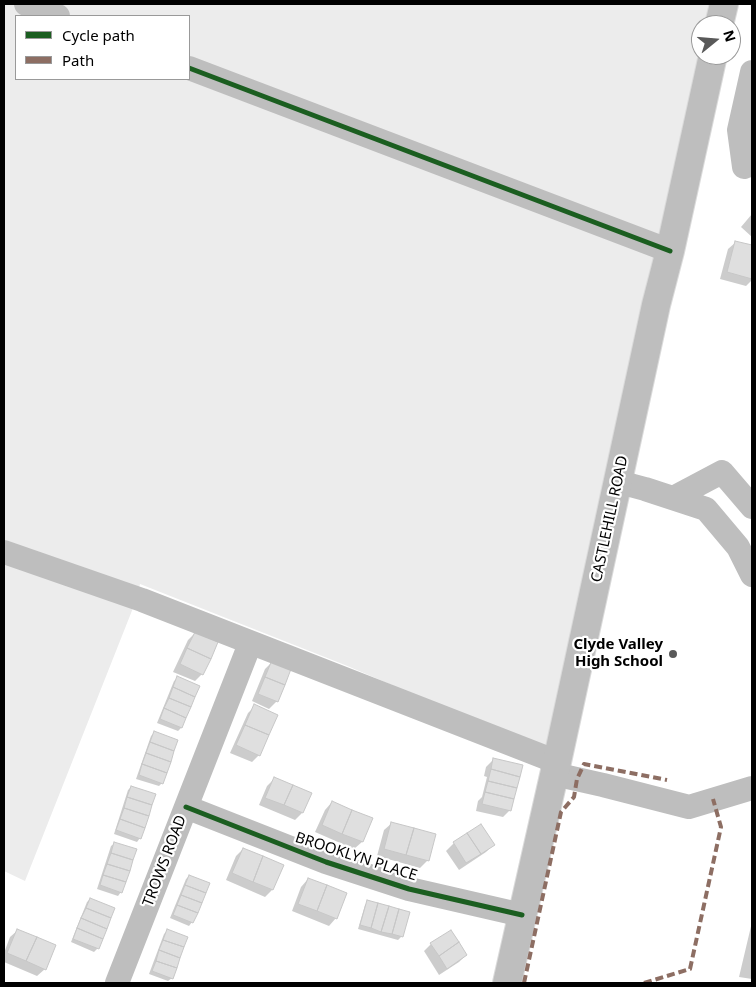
<!DOCTYPE html>
<style>
body{margin:0}
#map{position:relative;width:756px;height:987px;overflow:hidden;background:#fff;font-family:"Noto Sans",sans-serif}
canvas{display:block}
.frame{position:absolute;inset:0;border:5px solid #000;pointer-events:none}
.legend{position:absolute;left:15px;top:15px;width:175px;height:65px;box-sizing:border-box;background:#fff;border:1px solid #999;margin:0;padding:6px 9px;list-style:none;font-size:15px;color:#000}
.legend li{display:flex;align-items:center;gap:10px;height:25px}
.legend b{width:25px;border:1px solid #999}
.north{position:absolute;left:691px;top:15px;width:50px;height:50px;box-sizing:border-box;background:#fff;border:1px solid #999;border-radius:50%;rotate:73deg;font-size:14px;font-weight:700;line-height:20px;text-align:center;color:#000}
.north::after{content:'';display:block;margin:auto;width:18px;height:22px;background:#595959;clip-path:polygon(50% 0,100% 100%,50% 72%,0 100%)}
</style>
<div id="map">
<canvas width="756" height="987"></canvas>
<div class="frame"></div>
<ul class="legend">
<li><b style="height:6px;background:#1b5e20"></b>Cycle path</li>
<li><b style="height:6px;background:#8d6e63"></b>Path</li>
</ul>
<div class="north">N</div>
</div>
<script>
const ctx = document.querySelector('canvas').getContext('2d');
ctx.lineJoin = 'round';
function paint(path, color) {
  ctx.fillStyle = color;
  ctx.fill(path, 'evenodd');
}
function shape(rows) {
  const path = new Path2D();
  for (const r of rows) {
    path.moveTo(r[0], r[1]);
    for (let i = 2; i < r.length; i += 2) path.lineTo(r[i], r[i + 1]);
  }
  return path;
}
function trace(path, color, width, dash) {
  ctx.strokeStyle = color;
  ctx.lineWidth = width;
  ctx.lineCap = dash ? 'butt' : 'round';
  ctx.setLineDash(dash || []);
  ctx.stroke(path);
}
function label(font, color, halo, rows, align = 'center') {
  ctx.font = font + ' "Noto Sans",sans-serif';
  ctx.lineWidth = 4.5;
  ctx.setLineDash([]);
  ctx.textBaseline = 'middle';
  ctx.strokeStyle = halo;
  ctx.fillStyle = color;
  for (const [text, x, y, turn = 0] of rows) {
    ctx.save();
    ctx.translate(x, y);
    ctx.rotate((+turn || 0) * Math.PI / 180);
    ctx.textAlign = isNaN(turn) ? turn : align;
    if (halo) ctx.strokeText(text, 0, 0);
    ctx.fillText(text, 0, 0);
    ctx.restore();
  }
}
paint(shape([
 [4,4,713,4,708,25,701,25,701,55,548,743,540,748,345,665,140,584,135,603,25,881,4,871],
 [16,16,189,16,189,79,16,79]
]), '#ececec');
paint(shape([
 [752,214,752,237,741,227],
 [736,242,752,247,752,280,746,286,720,279,728,249],
 [195,633,202,674,195,681,173,672,188,640],
 [272,662,277,701,269,709,252,701,265,669],
 [178,678,198,686,181,728,178,731,157,723,174,681],
 [255,706,259,755,252,762,230,753,248,713],
 [154,733,162,783,159,786,136,779,151,736],
 [494,759,510,810,503,817,476,811,478,801,482,797,487,777,484,776,486,767],
 [274,779,302,813,295,820,259,805,267,786],
 [131,787,140,838,137,842,114,834,128,790],
 [332,802,371,819,362,842,354,849,315,832,325,810],
 [392,823,428,860,420,868,377,856,384,830],
 [481,826,493,845,486,852,459,870,446,851,454,843],
 [115,843,121,892,118,896,97,889,111,846],
 [243,849,282,866,272,890,265,897,226,880,236,856],
 [189,876,192,922,189,926,170,918,186,879],
 [308,879,336,918,329,926,292,911,301,887],
 [90,899,98,948,94,952,71,942,87,902],
 [368,902,408,913,401,937,398,940,358,929,365,905],
 [752,922,752,979,739,977],
 [18,930,45,969,37,976,4,962,4,953,10,937],
 [167,931,172,978,168,981,149,974,164,934],
 [431,944,466,955,459,962,439,975,424,951]
]), '#0003');
const building = shape([
 [735,241,752,245,752,279,727,272,735,241],
 [195,632,218,642,211,659,187,648,195,632],
 [187,648,211,659,203,675,180,664,187,648],
 [272,660,291,669,285,685,265,677,272,660],
 [177,676,200,686,195,697,173,687,177,676],
 [265,677,285,685,278,702,258,694,265,677],
 [173,687,195,697,191,707,169,698,173,687],
 [169,698,191,707,186,718,164,708,169,698],
 [254,704,278,715,269,735,245,725,254,704],
 [164,708,186,718,182,728,160,719,164,708],
 [245,725,269,735,260,756,236,745,245,725],
 [154,731,178,740,174,751,150,742,154,731],
 [150,742,174,751,171,762,146,753,150,742],
 [146,753,171,762,167,773,142,764,146,753],
 [493,758,523,765,520,777,491,769,493,758],
 [142,764,167,773,163,784,139,775,142,764],
 [491,769,520,777,517,788,488,781,491,769],
 [274,777,293,785,284,805,265,798,274,777],
 [488,781,517,788,514,799,485,792,488,781],
 [293,785,312,793,303,813,284,805,293,785],
 [131,786,156,794,152,805,127,797,131,786],
 [485,792,514,799,511,811,482,804,485,792],
 [127,797,152,805,149,816,124,808,127,797],
 [332,801,352,810,342,834,322,825,332,801],
 [124,808,149,816,145,828,120,819,124,808],
 [352,810,373,818,363,842,342,834,352,810],
 [120,819,145,828,141,839,116,830,120,819],
 [391,822,414,828,406,855,384,849,391,822],
 [481,824,495,845,481,854,467,833,481,824],
 [414,828,436,834,429,861,406,855,414,828],
 [467,833,481,854,466,863,453,842,467,833],
 [114,842,137,849,133,860,111,853,114,842],
 [243,848,263,856,253,882,232,873,243,848],
 [111,853,133,860,130,871,107,864,111,853],
 [263,856,284,865,273,890,253,882,263,856],
 [107,864,130,871,126,882,103,875,107,864],
 [103,875,126,882,122,893,100,885,103,875],
 [189,875,210,883,206,893,185,885,189,875],
 [308,878,327,885,317,911,298,904,308,878],
 [185,885,206,893,202,903,181,895,185,885],
 [327,885,347,893,337,919,317,911,327,885],
 [181,895,202,903,198,913,177,905,181,895],
 [90,898,115,908,111,918,86,908,90,898],
 [367,900,378,903,371,928,360,925,367,900],
 [378,903,389,906,381,932,371,928,378,903],
 [177,905,198,913,193,923,173,915,177,905],
 [389,906,399,909,392,934,381,932,389,906],
 [86,908,111,918,107,929,81,918,86,908],
 [399,909,410,912,403,937,392,934,399,909],
 [81,918,107,929,103,939,77,928,81,918],
 [77,928,103,939,99,949,73,939,77,928],
 [17,929,37,937,26,961,7,953,17,929],
 [167,929,188,937,184,947,163,940,167,929],
 [451,930,459,942,439,956,430,943,451,930],
 [37,937,56,945,46,970,26,961,37,937],
 [163,940,184,947,180,958,159,950,163,940],
 [459,942,467,955,447,969,439,956,459,942],
 [159,950,180,958,177,968,156,961,159,950],
 [156,961,177,968,173,979,152,971,156,961]
]);
paint(building, '#dfdfdf');
trace(building, '#c7c7c7', 1);
const major = shape([
 [719,25,724,4],
 [507,983,557,762,656,305,670,251,713,55]
]);
trace(major, '#dbdbdb', 30);
trace(shape([
 [26,4,58,16],
 [189,68,670,251],
 [752,72,739,130,744,167,752,164],
 [619,482,645,489,706,509,738,547,752,575],
 [673,498,722,472,752,507],
 [4,552,142,600,557,762],
 [554,774,603,785,689,807,752,788],
 [186,807,326,862,409,889,522,915],
 [117,983,246,654]
]), '#bebebe', 24);
trace(major, '#bebebe', 28);
trace(shape([
 [524,983,561,812,574,797,577,779,584,764,667,780],
 [644,983,690,969,721,827,713,799]
]), '#8d6e63', 4, [8, 4]);
trace(shape([
 [189,68,670,251],
 [186,807,326,862,409,889,522,915]
]), '#1b5e20', 5);
for (const [x, y, r, color] of [
 [673,654,5,"#595959"]
]) {
  const dot = new Path2D();
  dot.arc(x, y, r, 0, 2 * Math.PI);
  ctx.fillStyle = color;
  ctx.fill(dot);
  trace(dot, '#fff', 2);
}
label('15px', '#000', '#fff', [
 ["CASTLEHILL ROAD",610,519,-78],
 ["BROOKLYN PLACE",356,857,18],
 ["TROWS ROAD",165,861,-69]
]);
label('bold 15px', '#000', '#fff', [
 ["Clyde Valley",663,645],
 ["High School",663,662]
], 'right');
</script>
